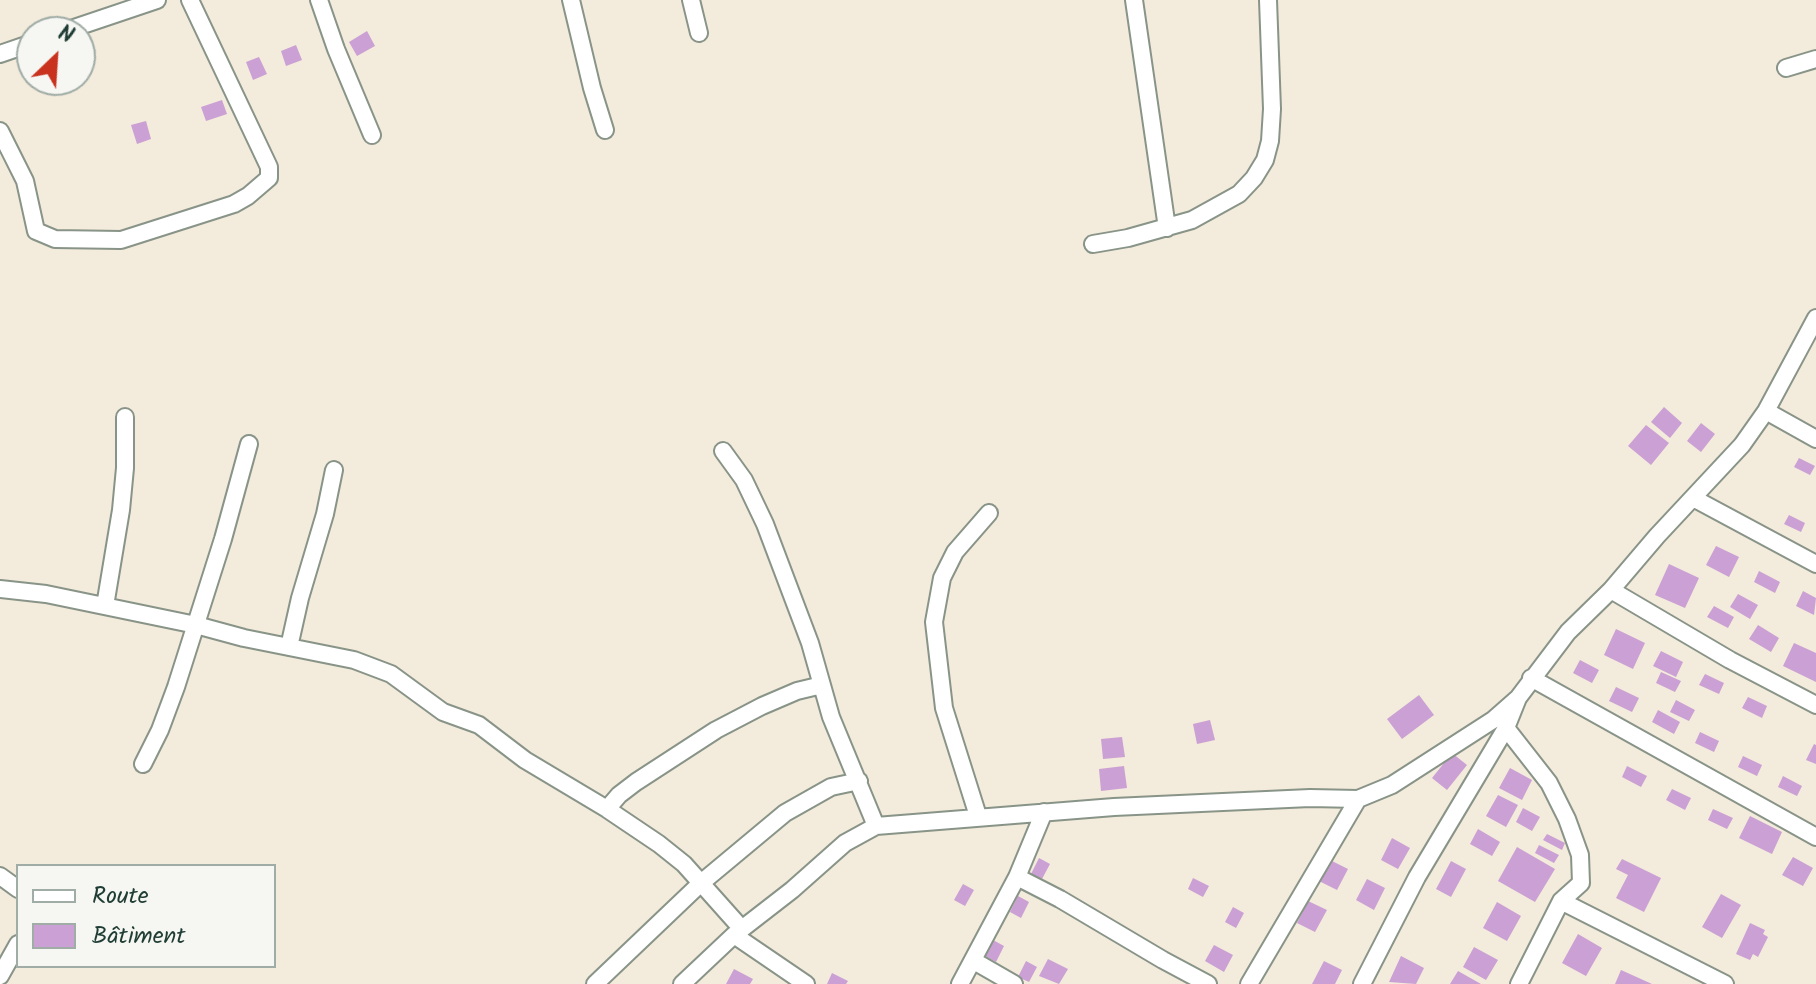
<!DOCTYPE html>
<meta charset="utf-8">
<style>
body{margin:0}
#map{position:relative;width:1816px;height:984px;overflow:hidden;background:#f3ebdb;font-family:Kalam,sans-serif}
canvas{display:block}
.legend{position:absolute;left:16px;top:864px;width:260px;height:104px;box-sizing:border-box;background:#f6f6f2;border:2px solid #a0aca6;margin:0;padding:10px 14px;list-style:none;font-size:24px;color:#1f3d34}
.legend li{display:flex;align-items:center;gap:16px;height:40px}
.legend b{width:40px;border:2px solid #a0aca6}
.north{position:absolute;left:16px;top:16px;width:80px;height:80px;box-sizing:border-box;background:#f6f6f2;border:2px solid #a0aca6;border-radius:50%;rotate:25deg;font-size:22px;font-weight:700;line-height:32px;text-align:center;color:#1f3d34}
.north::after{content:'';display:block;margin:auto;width:28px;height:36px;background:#c8321e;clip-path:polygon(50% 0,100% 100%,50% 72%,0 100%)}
</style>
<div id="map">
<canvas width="1816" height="984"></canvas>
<ul class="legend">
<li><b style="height:10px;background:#fff"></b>Route</li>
<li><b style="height:22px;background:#cba0d4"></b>Bâtiment</li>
</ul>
<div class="north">N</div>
</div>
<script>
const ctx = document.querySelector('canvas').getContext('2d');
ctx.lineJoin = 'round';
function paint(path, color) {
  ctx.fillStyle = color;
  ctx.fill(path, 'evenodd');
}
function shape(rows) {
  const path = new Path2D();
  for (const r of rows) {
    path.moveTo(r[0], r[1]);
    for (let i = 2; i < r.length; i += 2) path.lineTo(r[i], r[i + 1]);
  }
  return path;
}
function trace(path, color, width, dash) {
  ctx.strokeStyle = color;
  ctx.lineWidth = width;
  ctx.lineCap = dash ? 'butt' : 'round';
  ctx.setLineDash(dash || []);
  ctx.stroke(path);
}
paint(shape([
 [367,31,375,46,357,56,349,42],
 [296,45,302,60,286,66,281,51],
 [259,57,267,74,253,80,246,62],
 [222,100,227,114,206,121,201,107],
 [146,121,151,139,137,144,131,125],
 [1664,407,1682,423,1670,438,1651,422],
 [1701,423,1715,434,1701,452,1687,441],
 [1646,425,1669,443,1651,465,1628,446],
 [1799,458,1815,466,1810,475,1794,467],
 [1789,515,1805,523,1801,532,1784,524],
 [1716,546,1739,557,1729,577,1706,565],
 [1669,564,1699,578,1685,608,1655,595],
 [1759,571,1780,582,1775,593,1754,582],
 [1803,591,1816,598,1814,615,1796,606],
 [1738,594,1758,605,1750,619,1730,607],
 [1714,606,1734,617,1728,628,1707,617],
 [1758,625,1779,638,1771,652,1749,639],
 [1616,629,1645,643,1633,669,1604,655],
 [1794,643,1816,653,1816,682,1783,666],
 [1661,651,1683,662,1676,677,1653,666],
 [1580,660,1599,670,1592,683,1573,673],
 [1661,672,1681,681,1675,692,1656,683],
 [1705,674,1724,683,1719,694,1699,685],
 [1616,687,1639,698,1632,712,1609,701],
 [1419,695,1434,715,1402,739,1387,719],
 [1748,697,1767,706,1762,718,1742,708],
 [1676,700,1695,710,1689,721,1670,712],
 [1658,710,1680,722,1674,734,1652,722],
 [1210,720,1215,740,1197,744,1193,724],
 [1700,732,1719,741,1714,752,1695,743],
 [1122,737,1125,757,1103,759,1101,739],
 [1814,744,1816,745,1816,764,1806,760],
 [1452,753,1467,765,1447,790,1432,778],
 [1743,756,1762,765,1757,776,1738,767],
 [1124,766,1127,788,1101,791,1099,769],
 [1627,766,1647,776,1641,787,1622,777],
 [1510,768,1532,780,1522,800,1499,788],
 [1783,776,1802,786,1797,796,1778,787],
 [1672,789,1691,798,1685,810,1666,800],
 [1498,795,1518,805,1506,827,1486,816],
 [1523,808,1540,817,1532,831,1516,822],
 [1713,809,1733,818,1727,829,1708,820],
 [1750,816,1782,832,1772,854,1739,838],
 [1478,829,1500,842,1492,856,1470,844],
 [1547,834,1565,843,1562,850,1543,840],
 [1392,838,1410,848,1398,869,1381,860],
 [1539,845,1559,855,1554,863,1535,853],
 [1517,847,1555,869,1535,902,1498,881],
 [1793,857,1813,868,1803,886,1782,875],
 [1039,858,1050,864,1042,879,1031,874],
 [1622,859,1661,878,1644,912,1616,898,1628,875,1616,869],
 [1330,860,1348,869,1337,890,1319,881],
 [1451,861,1466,869,1451,897,1436,889],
 [1193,878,1209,886,1203,897,1188,889],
 [1367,879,1385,888,1374,910,1356,900],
 [963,884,974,890,965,906,954,900],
 [1721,894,1741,905,1722,938,1702,927],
 [1018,896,1029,902,1021,918,1010,912],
 [1308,901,1327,910,1315,932,1297,923],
 [1497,902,1521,916,1507,941,1483,928],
 [1233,907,1244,913,1236,928,1225,922],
 [1750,923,1765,930,1763,934,1768,937,1758,957,1753,954,1750,960,1736,954],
 [1578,934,1602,948,1586,976,1562,963],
 [993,940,1004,946,996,962,985,956],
 [1214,945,1233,955,1224,972,1205,961],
 [1474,947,1498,960,1486,980,1463,967],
 [1401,956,1424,968,1416,984,1389,982],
 [1048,959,1068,969,1059,984,1039,976],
 [1026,961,1037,967,1029,982,1018,977],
 [1324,961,1342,970,1335,984,1312,984],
 [734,969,753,979,750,984,726,984],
 [1621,970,1652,984,1615,984],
 [1458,971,1481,984,1450,984],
 [832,973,848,981,846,984,827,984]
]), '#cba0d4');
const minor = shape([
 [319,0,336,49,372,135],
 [571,0,592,88,605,130],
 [691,0,699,33],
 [1134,0,1167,228],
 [62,32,157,0],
 [0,54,32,43],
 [1786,68,1816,59],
 [0,131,25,181,36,231,55,239,121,240,234,204,248,196,269,178,269,167,190,0],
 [1093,244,1128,238,1192,220,1239,194,1254,178,1265,160,1270,141,1272,109,1268,0],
 [1766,411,1816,439],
 [723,451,744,480,765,524,810,643,831,717,876,826],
 [1693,498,1816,564],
 [0,589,46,594,196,625,244,638,354,660,391,674,443,712,479,725,525,760,607,809,659,844,684,864,742,929],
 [1611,590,1730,660,1816,705],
 [105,606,121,510,125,468,125,417],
 [289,647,300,598,325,514,334,470],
 [1531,678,1816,837],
 [1506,728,1549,783,1567,819,1580,855,1581,883,1561,901,1519,984],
 [143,764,160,730,176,687,223,539,249,444],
 [607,809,619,795,636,782,716,730,762,706,797,691,822,685],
 [978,816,944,708,934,622,942,578,955,552,989,513],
 [0,876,18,889],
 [1017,877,1060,899,1163,960,1208,984],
 [1561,901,1725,984],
 [734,935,806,984],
 [974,961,1014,984],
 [0,976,18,944],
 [595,984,701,883,785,813,831,787,859,781],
 [682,984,734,935,792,890,845,843,876,826,1114,807,1310,798,1358,799,1392,785,1493,720,1518,698],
 [960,984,1017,877,1044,812],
 [1249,984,1358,799],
 [1362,984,1417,877,1506,728,1518,698,1568,632,1611,590,1657,536,1742,445,1766,411,1816,318]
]);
trace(minor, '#899488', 20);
trace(minor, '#fff', 16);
</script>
